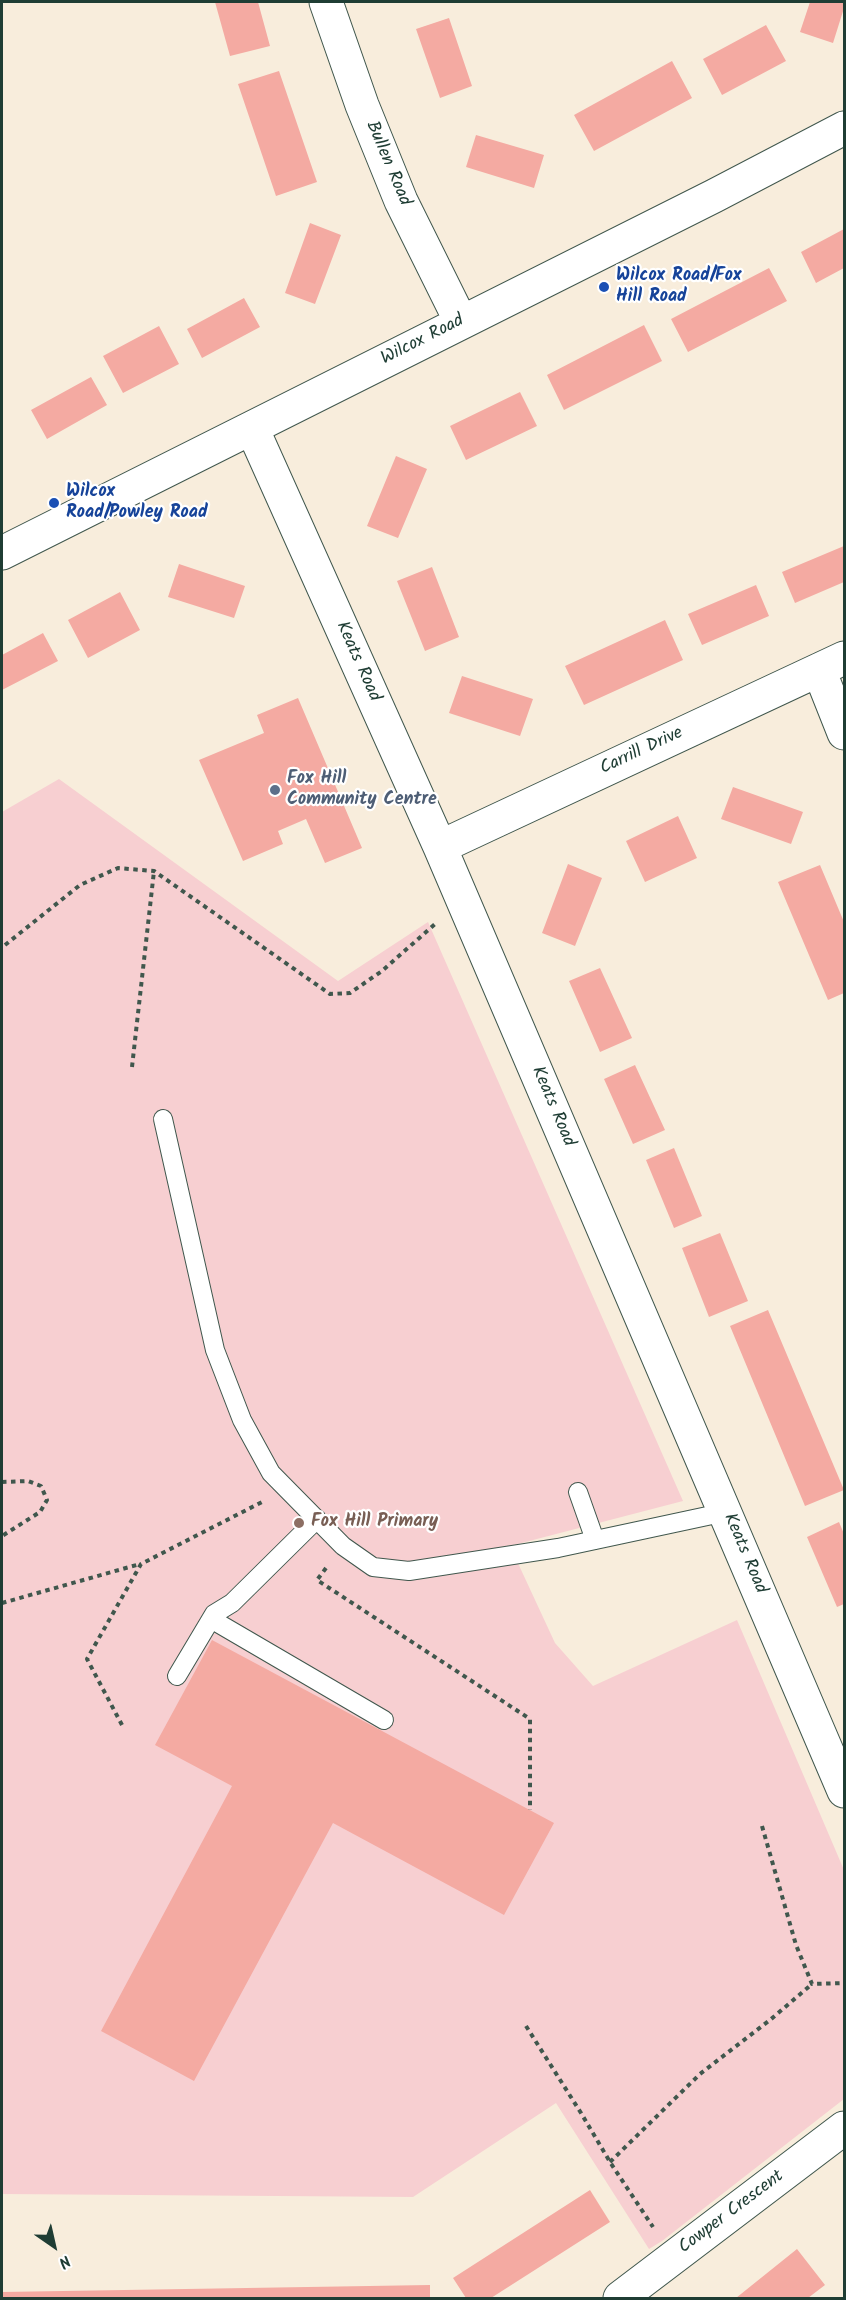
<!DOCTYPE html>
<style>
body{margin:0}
#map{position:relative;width:846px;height:2300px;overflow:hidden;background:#f8eddc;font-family:Kalam,sans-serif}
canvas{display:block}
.frame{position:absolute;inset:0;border:3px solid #1f3d34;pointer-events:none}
.north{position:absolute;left:24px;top:2216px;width:60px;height:60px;-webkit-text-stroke:4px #fff;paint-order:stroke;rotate:146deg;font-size:16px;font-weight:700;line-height:24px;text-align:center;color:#1f3d34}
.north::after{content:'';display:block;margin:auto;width:21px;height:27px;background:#1f3d34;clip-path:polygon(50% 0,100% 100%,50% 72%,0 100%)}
</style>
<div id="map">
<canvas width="846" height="2300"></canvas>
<div class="frame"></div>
<div class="north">N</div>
</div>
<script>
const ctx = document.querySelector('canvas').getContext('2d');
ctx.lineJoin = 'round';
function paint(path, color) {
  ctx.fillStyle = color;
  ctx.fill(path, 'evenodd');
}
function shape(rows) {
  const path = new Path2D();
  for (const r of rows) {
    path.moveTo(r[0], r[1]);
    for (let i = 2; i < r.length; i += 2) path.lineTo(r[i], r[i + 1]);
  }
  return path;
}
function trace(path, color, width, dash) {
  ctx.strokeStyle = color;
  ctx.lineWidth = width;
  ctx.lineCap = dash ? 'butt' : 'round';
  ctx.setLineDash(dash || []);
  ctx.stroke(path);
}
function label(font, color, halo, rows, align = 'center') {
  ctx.font = font + ' Kalam,sans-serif';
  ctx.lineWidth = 4.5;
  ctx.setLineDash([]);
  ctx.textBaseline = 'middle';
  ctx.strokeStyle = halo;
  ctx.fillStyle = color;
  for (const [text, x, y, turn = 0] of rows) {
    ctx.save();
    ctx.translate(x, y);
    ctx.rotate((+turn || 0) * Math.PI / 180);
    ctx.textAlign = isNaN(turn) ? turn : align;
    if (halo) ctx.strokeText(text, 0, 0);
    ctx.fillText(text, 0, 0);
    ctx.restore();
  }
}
paint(shape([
 [59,779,338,981,428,922,683,1501,510,1546,555,1643,593,1686,737,1620,844,1870,844,2099,662,2241,649,2249,556,2103,413,2197,2,2194,2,812]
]), '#f7cfd1');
paint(shape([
 [215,2,258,2,270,46,230,56],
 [810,2,844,2,844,8,833,43,800,32],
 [449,18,472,86,440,98,416,29],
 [766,25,786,61,722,95,703,59],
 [672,61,692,98,594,151,574,115],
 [279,71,317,182,276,196,238,84],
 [476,135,544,155,534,188,466,167],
 [310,223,341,235,315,304,285,293],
 [844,229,844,268,816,283,801,252],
 [769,268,787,301,688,352,671,319],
 [244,298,260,327,202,358,187,329],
 [644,325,662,361,564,410,547,375],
 [159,326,179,364,123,393,103,356],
 [91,377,107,405,47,439,31,410],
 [520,392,537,426,466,460,450,426],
 [396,456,427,469,398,538,367,526],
 [844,546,844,582,795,603,782,572],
 [179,564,245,586,234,618,168,597],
 [432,567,459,637,425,651,397,581],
 [756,585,769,616,702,645,688,614],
 [120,592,140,630,88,658,68,620],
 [665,620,683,660,584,705,565,666],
 [43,633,58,661,2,690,2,655],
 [462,676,533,699,520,736,449,713],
 [298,698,362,848,325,863,306,819,278,831,283,844,243,861,199,760,264,733,257,715],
 [733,787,803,812,791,844,721,819],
 [678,816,697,858,645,882,626,841],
 [568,864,602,878,575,946,542,933],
 [820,865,844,922,844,993,828,1000,778,882],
 [600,968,632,1038,600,1052,569,981],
 [635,1065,665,1130,633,1144,604,1079],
 [674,1148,702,1216,674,1228,646,1160],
 [720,1233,748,1301,709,1317,682,1248],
 [768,1310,844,1490,805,1506,730,1326],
 [839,1522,844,1534,844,1604,837,1607,807,1537],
 [212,1640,554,1823,504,1915,333,1823,194,2081,101,2031,232,1786,155,1745],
 [590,2190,610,2222,491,2298,466,2298,453,2278],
 [797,2249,825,2285,808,2298,736,2298],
 [430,2285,430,2298,2,2298,2,2292]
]), '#f4aaa2');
const service = shape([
 [163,1119,215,1350,242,1420,271,1473,343,1546,373,1567,409,1571,558,1548,726,1512],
 [578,1492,595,1540],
 [211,1619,384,1720],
 [177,1676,214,1614,232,1603,317,1519]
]);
const minor = shape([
 [326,2,362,105,401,201,461,322],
 [252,428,440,847,844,1791],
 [2,553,714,196,844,128],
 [819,670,844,733],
 [440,847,844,658],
 [620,2298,844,2128]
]);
trace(service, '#40574d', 20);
trace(minor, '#40574d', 35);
trace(shape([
 [5,945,80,885,118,868,154,871,330,994,350,993,382,971,435,924],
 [132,1067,154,871],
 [2,1482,28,1481,41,1486,47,1500,40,1512,2,1536],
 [326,1568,317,1580,530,1719,530,1810],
 [2,1603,140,1564],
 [122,1725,87,1659,141,1564,262,1502],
 [762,1826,796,1945,812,1984,844,1983],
 [526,2026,581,2113,610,2162,653,2227],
 [610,2162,700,2074,770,2020,812,1984]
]), '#40574d', 4, [4.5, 4.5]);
trace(service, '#fff', 18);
trace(minor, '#fff', 33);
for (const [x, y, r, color] of [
 [604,287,6,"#1a4fb4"],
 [54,503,6,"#1a4fb4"],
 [275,790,6,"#5c6f8a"],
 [299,1523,6,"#8d6e63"]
]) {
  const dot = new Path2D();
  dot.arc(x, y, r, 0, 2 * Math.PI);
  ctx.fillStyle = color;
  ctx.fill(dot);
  trace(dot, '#fff', 2);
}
label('18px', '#1f3d34', '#fff', [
 ["Bullen Road",387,164,67],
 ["Wilcox Road",423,341,-27],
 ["Keats Road",357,662,66],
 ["Carrill Drive",642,752,-25],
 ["Keats Road",552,1107,67],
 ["Keats Road",744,1554,67],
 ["Cowper Crescent",732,2213,-37]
]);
label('bold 18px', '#164399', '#fff', [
 ["Wilcox Road/Fox",616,277],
 ["Hill Road",616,298],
 ["Wilcox",66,493],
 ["Road/Powley Road",66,514]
], 'left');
label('bold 18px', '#4e5e75', '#fff', [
 ["Fox Hill",287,780],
 ["Community Centre",287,801]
], 'left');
label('bold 18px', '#785e54', '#fff', [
 ["Fox Hill Primary",311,1523]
], 'left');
</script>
